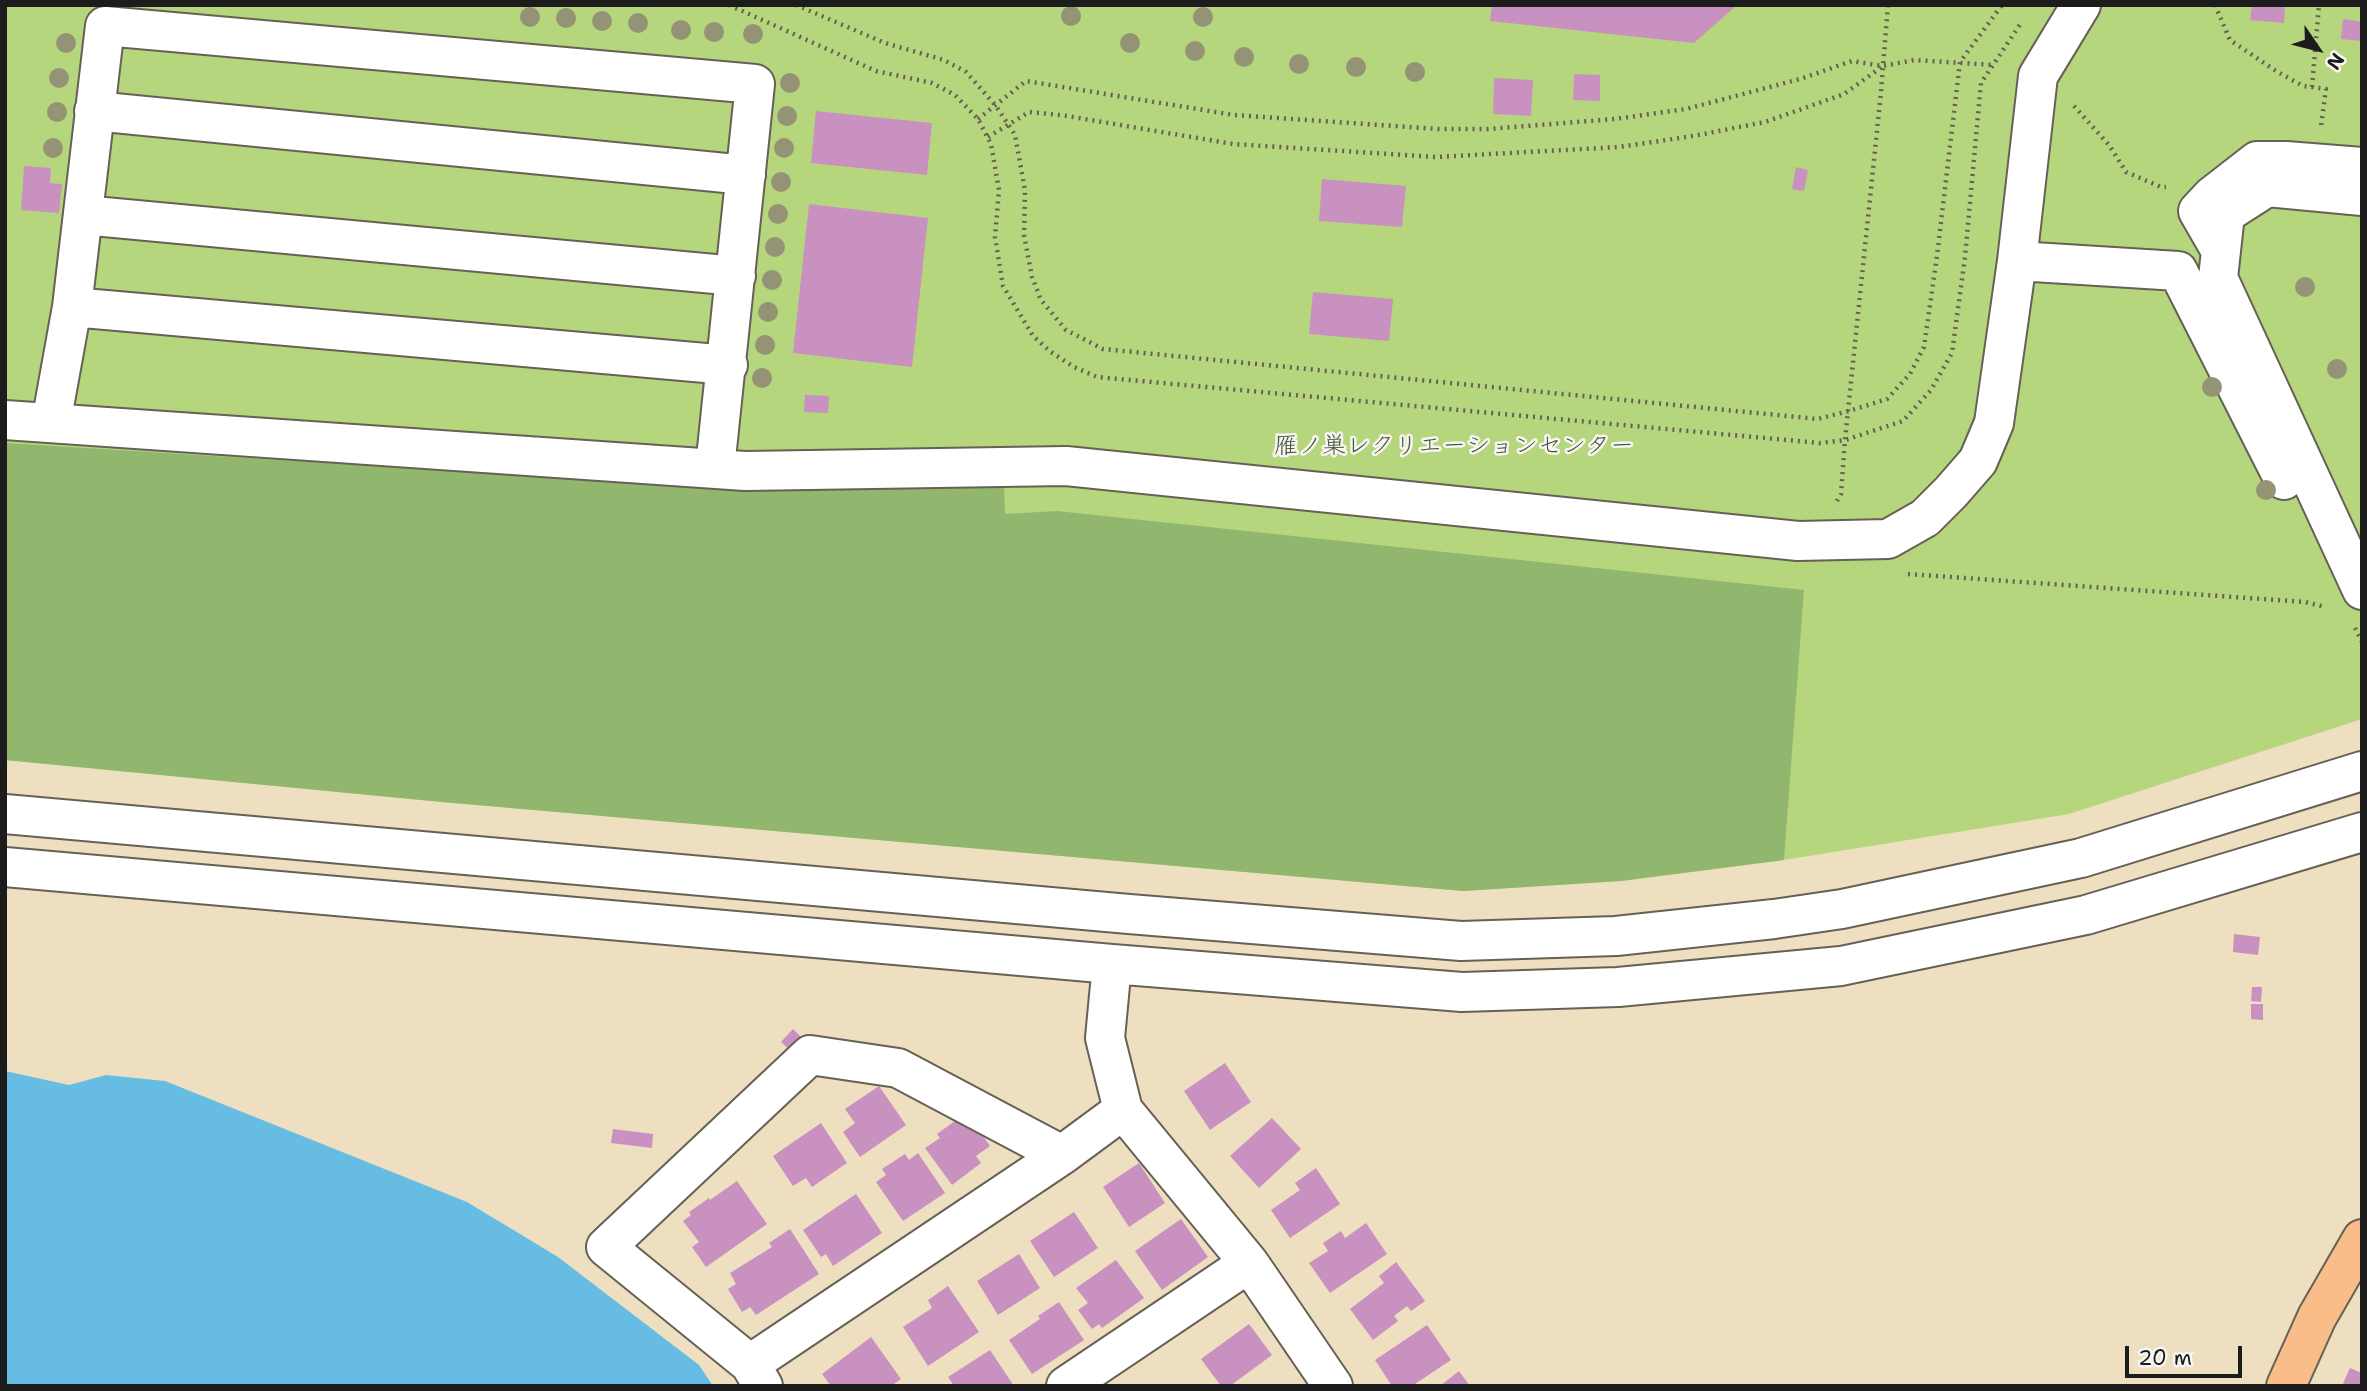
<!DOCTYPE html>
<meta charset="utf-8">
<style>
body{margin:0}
#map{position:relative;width:2367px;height:1391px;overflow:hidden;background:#eedfc0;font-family:"Shantell Sans",sans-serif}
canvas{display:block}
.frame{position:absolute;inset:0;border:7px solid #1c1c1c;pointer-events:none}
.north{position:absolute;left:2283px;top:14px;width:70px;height:70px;-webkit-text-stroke:5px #f6f6f2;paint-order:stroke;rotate:125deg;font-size:19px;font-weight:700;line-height:28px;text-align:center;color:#1c1c1c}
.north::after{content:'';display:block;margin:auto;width:24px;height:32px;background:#1c1c1c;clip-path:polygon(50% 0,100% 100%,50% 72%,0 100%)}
.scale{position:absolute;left:2125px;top:1346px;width:117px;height:32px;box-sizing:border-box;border:4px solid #1c1c1c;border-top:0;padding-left:9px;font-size:21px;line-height:24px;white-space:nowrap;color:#1c1c1c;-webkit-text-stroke:5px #f6f6f2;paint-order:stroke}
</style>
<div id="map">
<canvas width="2367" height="1391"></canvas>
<div class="frame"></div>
<div class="north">N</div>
<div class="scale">20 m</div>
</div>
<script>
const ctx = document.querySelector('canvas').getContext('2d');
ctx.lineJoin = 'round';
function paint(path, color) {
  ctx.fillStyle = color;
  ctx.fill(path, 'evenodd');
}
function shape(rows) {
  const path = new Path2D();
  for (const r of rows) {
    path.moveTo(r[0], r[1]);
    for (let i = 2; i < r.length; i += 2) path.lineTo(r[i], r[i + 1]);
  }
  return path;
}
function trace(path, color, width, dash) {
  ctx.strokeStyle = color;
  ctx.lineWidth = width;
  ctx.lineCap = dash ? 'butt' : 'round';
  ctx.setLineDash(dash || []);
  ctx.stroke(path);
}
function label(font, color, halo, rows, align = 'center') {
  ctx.font = font + ' "Shantell Sans","Klee One",sans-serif';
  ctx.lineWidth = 5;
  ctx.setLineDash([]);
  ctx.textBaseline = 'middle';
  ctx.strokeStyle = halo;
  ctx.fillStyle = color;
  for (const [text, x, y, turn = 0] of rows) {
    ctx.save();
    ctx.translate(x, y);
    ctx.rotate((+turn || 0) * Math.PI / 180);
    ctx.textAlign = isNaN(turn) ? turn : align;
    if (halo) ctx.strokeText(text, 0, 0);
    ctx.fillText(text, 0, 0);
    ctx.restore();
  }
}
paint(shape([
 [5,5,2362,5,2362,716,2359,720,2069,814,1784,860,1621,881,1463,891,442,802,5,760]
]), '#b6d67e');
paint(shape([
 [5,443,746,489,1004,487,1005,514,1057,511,1804,590,1784,860,1621,881,1463,891,442,802,5,760]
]), '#90b76d');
paint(shape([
 [5,1071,69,1085,106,1075,165,1081,467,1202,558,1257,699,1365,713,1386,5,1386]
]), '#67bce3');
paint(shape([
 [1492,5,1737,5,1694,43,1490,21],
 [2252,5,2285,5,2284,23,2250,20],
 [2343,19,2362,22,2362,41,2341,39],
 [1574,74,1600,75,1600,101,1573,100],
 [1494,78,1533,80,1531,116,1493,114],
 [816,111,932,123,927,175,811,163],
 [24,166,51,168,50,183,62,184,59,213,21,210],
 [1796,167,1808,170,1804,191,1792,189],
 [1322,179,1406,186,1402,227,1319,221],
 [809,204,928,218,912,367,793,353],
 [1313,292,1393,299,1389,341,1309,334],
 [805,395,829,396,828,413,804,412],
 [2234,934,2260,937,2258,955,2233,952],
 [2252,987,2262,987,2261,1002,2251,1001],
 [2251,1004,2263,1004,2263,1020,2251,1019],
 [793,1029,804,1040,793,1053,781,1042],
 [1225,1063,1251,1102,1210,1130,1184,1091],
 [879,1086,906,1125,860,1157,843,1132,855,1123,845,1109],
 [966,1113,990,1146,976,1156,981,1163,952,1185,925,1148,940,1138,937,1134],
 [1272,1118,1301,1149,1259,1188,1230,1156],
 [821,1123,847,1163,812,1187,806,1178,793,1186,773,1156],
 [613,1129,653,1134,652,1148,611,1143],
 [918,1153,945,1193,903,1221,876,1182,886,1175,882,1169,905,1154,909,1160],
 [1139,1163,1165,1203,1129,1227,1103,1187],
 [1316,1168,1340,1204,1290,1238,1271,1210,1300,1190,1295,1183],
 [737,1181,767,1224,706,1267,692,1247,699,1242,683,1221,691,1215,689,1212,709,1198,710,1200],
 [856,1194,882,1233,833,1266,826,1254,821,1257,803,1230],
 [1074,1212,1098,1248,1054,1277,1030,1241],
 [1181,1219,1208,1257,1162,1290,1135,1251],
 [1366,1223,1387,1254,1330,1293,1309,1263,1328,1251,1323,1243,1341,1231,1345,1238],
 [790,1229,819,1274,756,1315,750,1307,742,1312,728,1289,736,1284,730,1273,772,1247,769,1243],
 [1019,1254,1040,1288,998,1315,977,1281],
 [1116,1260,1144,1298,1102,1328,1099,1324,1092,1329,1078,1310,1088,1303,1076,1288],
 [1396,1262,1425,1301,1411,1311,1407,1306,1394,1316,1398,1321,1373,1340,1350,1309,1384,1283,1379,1276],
 [948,1286,979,1332,928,1366,903,1327,932,1308,928,1300],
 [1059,1302,1084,1340,1032,1374,1009,1340,1040,1319,1038,1316],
 [1249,1324,1272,1355,1230,1386,1221,1386,1201,1359],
 [1427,1325,1451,1360,1412,1386,1392,1386,1375,1360],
 [871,1337,901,1379,891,1386,831,1386,822,1374],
 [990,1350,1014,1386,954,1386,948,1377],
 [2350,1368,2362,1373,2362,1386,2342,1386],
 [1459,1371,1470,1386,1440,1386]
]), '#c891bf');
const minor = shape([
 [94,111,746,175],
 [2362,196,2267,187,2225,214,2218,278,2362,590],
 [83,215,736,276],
 [2221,251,2198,211,2212,196,2257,161,2286,161,2362,167],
 [2017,261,2178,271,2284,480],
 [72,307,728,365],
 [5,420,745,471,1066,466,1798,541,1888,539,1925,518,1951,492,1978,461,1994,423,2017,261,2038,76,2081,5],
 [51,423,72,307,105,26,755,84,715,468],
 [5,814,1129,914,1461,941,1616,936,1774,919,1842,909,2081,858,2362,771],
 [5,867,1112,964,1462,992,1618,987,1841,966,2086,915,2362,832],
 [1112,964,1105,1038,1123,1110,1249,1263,1333,1386],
 [750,1364,1062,1155,1123,1110],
 [763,1386,750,1364,606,1247,810,1055,898,1068,1062,1155],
 [1066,1386,1249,1263]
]);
const major = shape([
 [2286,1386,2317,1317,2362,1239]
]);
trace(minor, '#666055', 42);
trace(major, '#666055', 42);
trace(shape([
 [729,5,876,71,932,83,955,95,978,119,991,144,999,190,995,237,1003,286,1033,336,1051,352,1074,367,1097,377,1820,443,1845,440,1903,421,1931,390,1952,353,1965,257,1981,83,2021,23],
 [796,5,885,43,944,60,966,72,996,106,1015,135,1025,190,1024,235,1032,277,1041,300,1066,330,1103,349,1818,419,1849,411,1887,399,1910,374,1924,347,1937,256,1960,62,2002,5],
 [2215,5,2230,40,2276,71,2303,86,2326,89,2321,126],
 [2312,87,2319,5],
 [2074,106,2109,145,2126,172,2161,187,2166,187],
 [978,119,1026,81,1234,115,1438,129,1488,129,1615,119,1686,109,1800,79,1852,61,1883,66,1914,60,1994,65],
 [988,137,1029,112,1061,115,1233,144,1436,157,1619,147,1693,136,1765,122,1844,94,1883,66],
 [1837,501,1841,494,1845,440,1881,92,1888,5],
 [1908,574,2305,602,2325,607],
 [2355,628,2362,642]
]), '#666055', 4.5, [2, 5]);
trace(minor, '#fff', 38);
trace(major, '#f8bd89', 38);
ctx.fillStyle = '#949376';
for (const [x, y] of [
 [1071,16],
 [530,17],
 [1203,17],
 [566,18],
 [602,21],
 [638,23],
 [681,30],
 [714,32],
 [753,34],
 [66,43],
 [1130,43],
 [1195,51],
 [1244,57],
 [1299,64],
 [1356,67],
 [1415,72],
 [59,78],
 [790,83],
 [57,112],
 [787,116],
 [53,148],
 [784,148],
 [781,182],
 [778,214],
 [775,247],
 [772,280],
 [2305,287],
 [768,312],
 [765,345],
 [2337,369],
 [762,378],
 [2212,387],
 [2266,490]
]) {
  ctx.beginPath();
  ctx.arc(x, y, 10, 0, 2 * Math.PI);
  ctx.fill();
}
label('24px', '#4a5439', '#f6f6f2', [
 ["雁ノ巣レクリエーションセンター",1454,447]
]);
</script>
